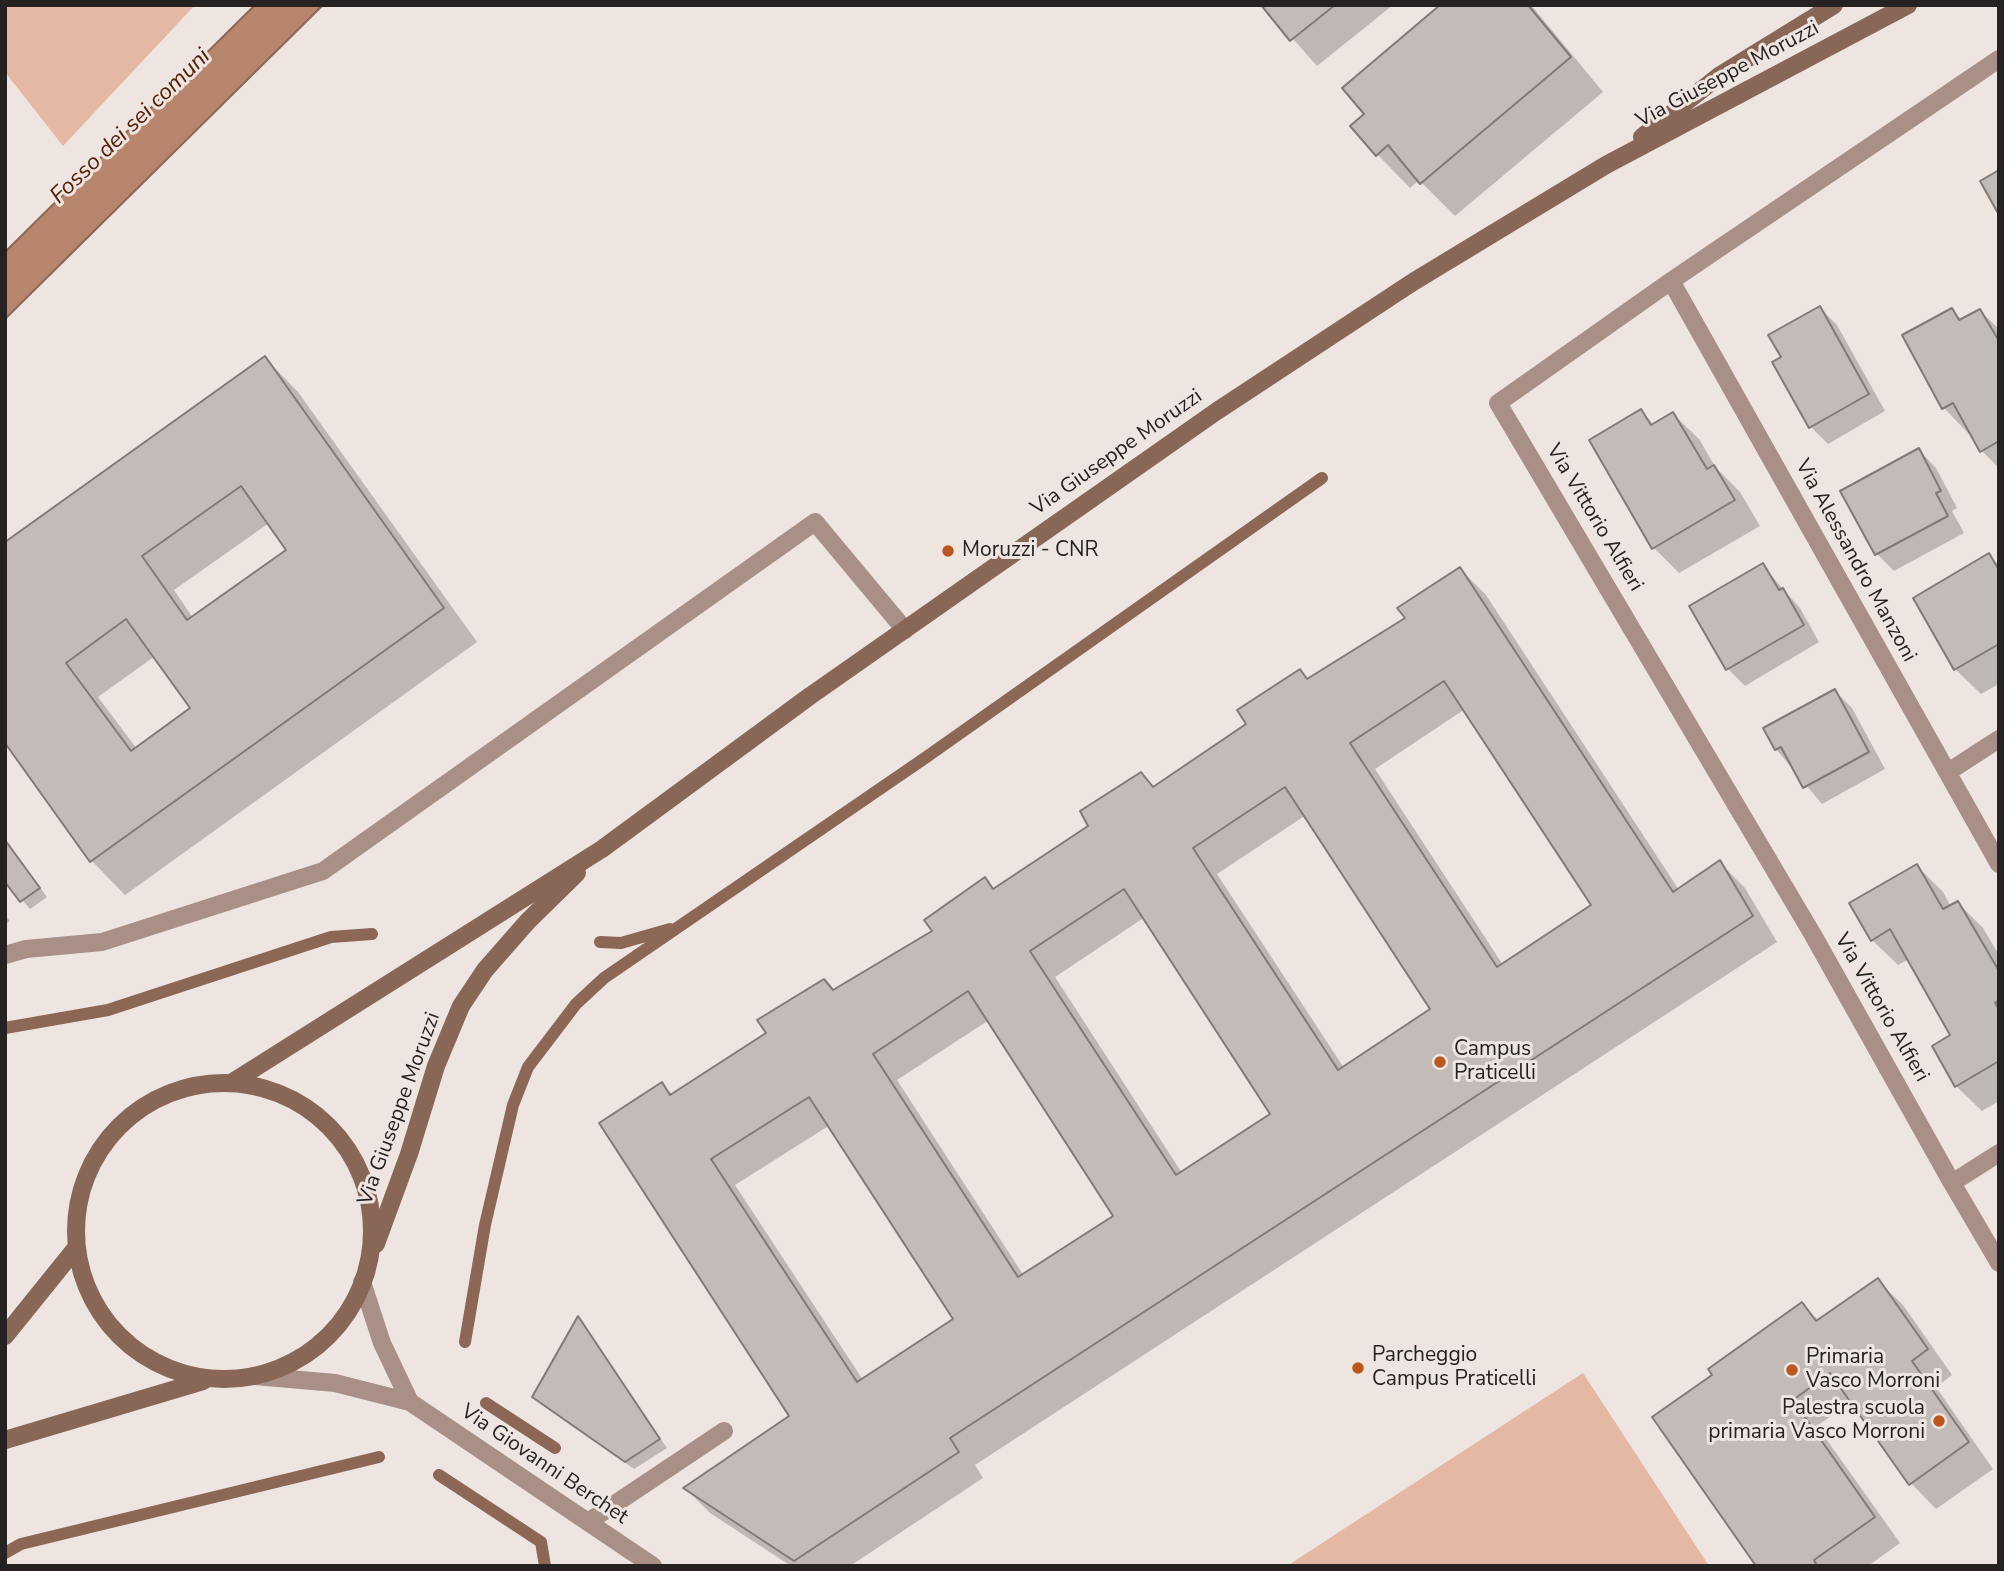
<!DOCTYPE html>
<style>
body{margin:0}
#map{position:relative;width:2004px;height:1571px;overflow:hidden;background:#eee5e1;font-family:"Nunito Sans",sans-serif}
canvas{display:block}
.frame{position:absolute;inset:0;border:7px solid #252221;pointer-events:none}
</style>
<div id="map">
<canvas width="2004" height="1571"></canvas>
<div class="frame"></div>
</div>
<script>
const ctx = document.querySelector('canvas').getContext('2d');
ctx.lineJoin = 'round';
function paint(path, color) {
  ctx.fillStyle = color;
  ctx.fill(path, 'evenodd');
}
function shape(rows) {
  const path = new Path2D();
  for (const r of rows) {
    if (r.length === 3) {
      path.moveTo(r[0] + r[2], r[1]);
      path.arc(r[0], r[1], r[2], 0, 2 * Math.PI);
      continue;
    }
    path.moveTo(r[0], r[1]);
    for (let i = 2; i < r.length; i += 2) path.lineTo(r[i], r[i + 1]);
  }
  return path;
}
function trace(path, color, width, dash) {
  ctx.strokeStyle = color;
  ctx.lineWidth = width;
  ctx.lineCap = dash ? 'butt' : 'round';
  ctx.setLineDash(dash || []);
  ctx.stroke(path);
}
function label(font, color, halo, rows, align = 'center') {
  ctx.font = font + ' "Nunito Sans",sans-serif';
  ctx.lineWidth = 6;
  ctx.setLineDash([]);
  ctx.textBaseline = 'middle';
  ctx.strokeStyle = halo;
  ctx.fillStyle = color;
  for (const [text, x, y, turn = 0] of rows) {
    ctx.save();
    ctx.translate(x, y);
    ctx.rotate((+turn || 0) * Math.PI / 180);
    ctx.textAlign = isNaN(turn) ? turn : align;
    if (halo) ctx.strokeText(text, 0, 0);
    ctx.fillText(text, 0, 0);
    ctx.restore();
  }
}
paint(shape([
 [5,5,195,5,63,146,5,72],
 [1583,1373,1709,1566,1287,1566,1313,1549]
]), '#e5b8a4');
const water = shape([
 [255,5,323,5,5,319,5,252,255,5]
]);
paint(water, '#b8856d');
trace(water, '#8c6756', 2);
paint(shape([
 [1263,5,1393,5,1317,66],
 [1443,5,1531,5,1603,92,1455,216,1419,180,1410,188,1377,154],
 [1820,308,1837,325,1885,411,1828,444,1811,427,1783,358],
 [1952,310,1962,320,1980,311,1999,329,1999,468,1982,451,1972,432,1969,434,1944,408,1904,336],
 [265,358,298,392,477,642,125,895,92,861,5,740],
 [269,523,288,550,193,618,174,590],
 [155,656,193,708,137,749,98,697],
 [1641,411,1654,425,1673,414,1699,439,1716,468,1740,492,1760,526,1679,573,1653,547],
 [1919,450,1936,468,1957,508,1952,511,1964,533,1894,571,1877,554,1843,491],
 [1989,556,1999,565,1999,684,1981,694,1955,669],
 [1762,565,1800,608,1819,642,1745,686,1728,669],
 [1460,569,1486,595,1679,890,1719,862,1745,888,1777,942,975,1465,983,1478,850,1566,791,1566,710,1513,685,1488,791,1417,662,1084,673,1095,834,991,934,932,985,879,995,890,1090,826,1141,774,1155,788,1308,681,1408,619],
 [1465,709,1593,906,1503,965,1375,769],
 [1306,815,1433,1009,1344,1068,1217,874],
 [1145,917,1273,1115,1182,1173,1055,977],
 [989,1020,1116,1216,1024,1276,897,1080],
 [830,1125,955,1320,863,1380,735,1185],
 [1835,691,1852,708,1885,769,1822,804,1776,749],
 [5,840,47,897,30,909,5,879],
 [1917,866,1943,892,1951,907,1958,903,1983,928,1999,955,1999,1101,1982,1111,1956,1086,1953,1036,1909,959,1898,965,1872,940],
 [5,915,10,921,5,925],
 [1877,1280,1903,1305,1952,1375,1936,1387,1993,1469,1936,1509,1911,1483,1852,1401,1817,1426,1900,1543,1868,1566,1758,1566,1714,1375,1802,1304,1819,1321],
 [578,1319,667,1448,634,1469,534,1397]
]), '#0003');
trace(shape([
 [600,942,621,943,670,929],
 [5,1028,108,1010,331,937,372,934],
 [465,1342,485,1225,513,1105,528,1067,576,1004,604,978,925,758,1322,478],
 [486,1403,555,1448],
 [439,1475,541,1542,545,1566],
 [5,1553,21,1544,379,1457]
]), '#8c6756', 12);
const building = shape([
 [1261,5,1335,5,1290,41,1261,5],
 [1440,5,1528,5,1571,57,1420,184,1388,145,1376,156,1350,126,1364,114,1342,88,1440,5],
 [1999,170,1999,215,1980,181,1999,170],
 [1820,306,1869,394,1809,428,1772,362,1781,357,1768,335,1820,306],
 [1952,308,1959,320,1980,309,1999,341,1999,441,1980,452,1953,403,1942,409,1902,335,1952,308],
 [265,356,444,608,90,862,5,743,5,542,265,356],
 [241,486,286,550,187,620,142,556,241,486],
 [126,619,190,708,131,751,66,663,126,619],
 [1641,409,1651,425,1673,412,1707,469,1714,465,1735,500,1652,549,1589,440,1641,409],
 [1919,448,1941,491,1936,493,1948,516,1875,555,1840,491,1919,448],
 [1989,553,1999,570,1999,644,1954,670,1913,598,1989,553],
 [1763,563,1779,590,1783,588,1804,625,1726,670,1689,606,1763,563],
 [1460,567,1673,892,1720,860,1753,916,950,1438,959,1452,794,1561,683,1488,789,1416,599,1123,662,1082,670,1095,766,1033,757,1020,824,979,833,990,932,931,924,920,985,877,993,889,1088,826,1080,811,1141,772,1153,787,1246,724,1237,710,1300,669,1307,679,1405,618,1397,608,1460,567],
 [1444,681,1591,905,1497,967,1350,743,1444,681],
 [1285,787,1430,1009,1338,1070,1193,848,1285,787],
 [1124,889,1270,1114,1176,1175,1030,951,1124,889],
 [968,991,1113,1216,1018,1277,873,1054,968,991],
 [809,1097,953,1319,857,1382,711,1159,809,1097],
 [1835,689,1869,752,1803,788,1781,747,1775,750,1763,728,1835,689],
 [5,840,40,888,20,902,5,882,5,840],
 [1917,864,1943,909,1958,901,1999,971,1999,1000,1995,1003,1999,1009,1999,1061,1955,1087,1932,1046,1950,1035,1890,929,1871,941,1849,903,1917,864],
 [1878,1278,1928,1349,1912,1361,1969,1442,1909,1485,1830,1373,1793,1400,1875,1517,1814,1560,1817,1566,1756,1566,1652,1417,1712,1375,1708,1369,1802,1302,1816,1321,1878,1278],
 [578,1316,660,1439,625,1462,532,1397,578,1316]
]);
paint(building, '#c3bbb7');
trace(building, '#817976', 2);
trace(shape([
 [5,955,26,949,102,942,323,871,815,522,905,630],
 [588,1522,724,1431]
]), '#a89086', 18);
trace(shape([
 [1671,281,1999,864],
 [1948,772,1999,739],
 [1999,1153,1952,1183,1999,1263],
 [1952,1183,1813,935,1498,403,1671,281,1999,59],
 [362,1282,382,1343,410,1402],
 [255,1376,335,1383,410,1402,653,1566]
]), '#a89086', 18);
trace(shape([
 [1642,137,1719,76,1834,5],
 [224,1231,148],
 [231,1083,602,849,810,696,1217,411,1413,282,1606,165,1908,5],
 [376,1244,409,1154,436,1066,461,1006,485,970,528,921,577,873],
 [5,1336,76,1248],
 [5,1440,203,1381]
]), '#886757', 18);
for (const [x, y, r, color] of [
 [948,551,7,"#ba561f"],
 [1440,1062,7,"#ba561f"],
 [1358,1368,7,"#ba561f"],
 [1792,1370,7,"#ba561f"],
 [1939,1421,7,"#ba561f"]
]) {
  const dot = new Path2D();
  dot.arc(x, y, r, 0, 2 * Math.PI);
  ctx.fillStyle = color;
  ctx.fill(dot);
  trace(dot, '#eee5e1', 2.5);
}
label('21px', '#252221', '#eee5e1', [
 ["Via Giuseppe Moruzzi",1728,75,-28],
 ["Via Giuseppe Moruzzi",1117,453,-35],
 ["Via Vittorio Alfieri",1594,518,59],
 ["Via Alessandro Manzoni",1855,561,61],
 ["Via Vittorio Alfieri",1881,1008,60],
 ["Via Giuseppe Moruzzi",400,1109,-70],
 ["Via Giovanni Berchet",544,1465,34]
]);
label('21px', '#252221', '#eee5e1', [
 ["Moruzzi - CNR",962,551],
 ["Campus",1454,1050],
 ["Praticelli",1454,1074],
 ["Parcheggio",1372,1356],
 ["Campus Praticelli",1372,1380],
 ["Primaria",1806,1358],
 ["Vasco Morroni",1806,1382],
 ["Palestra scuola",1925,1409,"right"],
 ["primaria Vasco Morroni",1925,1433,"right"]
], 'left');
label('italic 23px', '#522106', '#eee5e1', [
 ["Fosso dei sei comuni",131,127,-44]
]);
</script>
